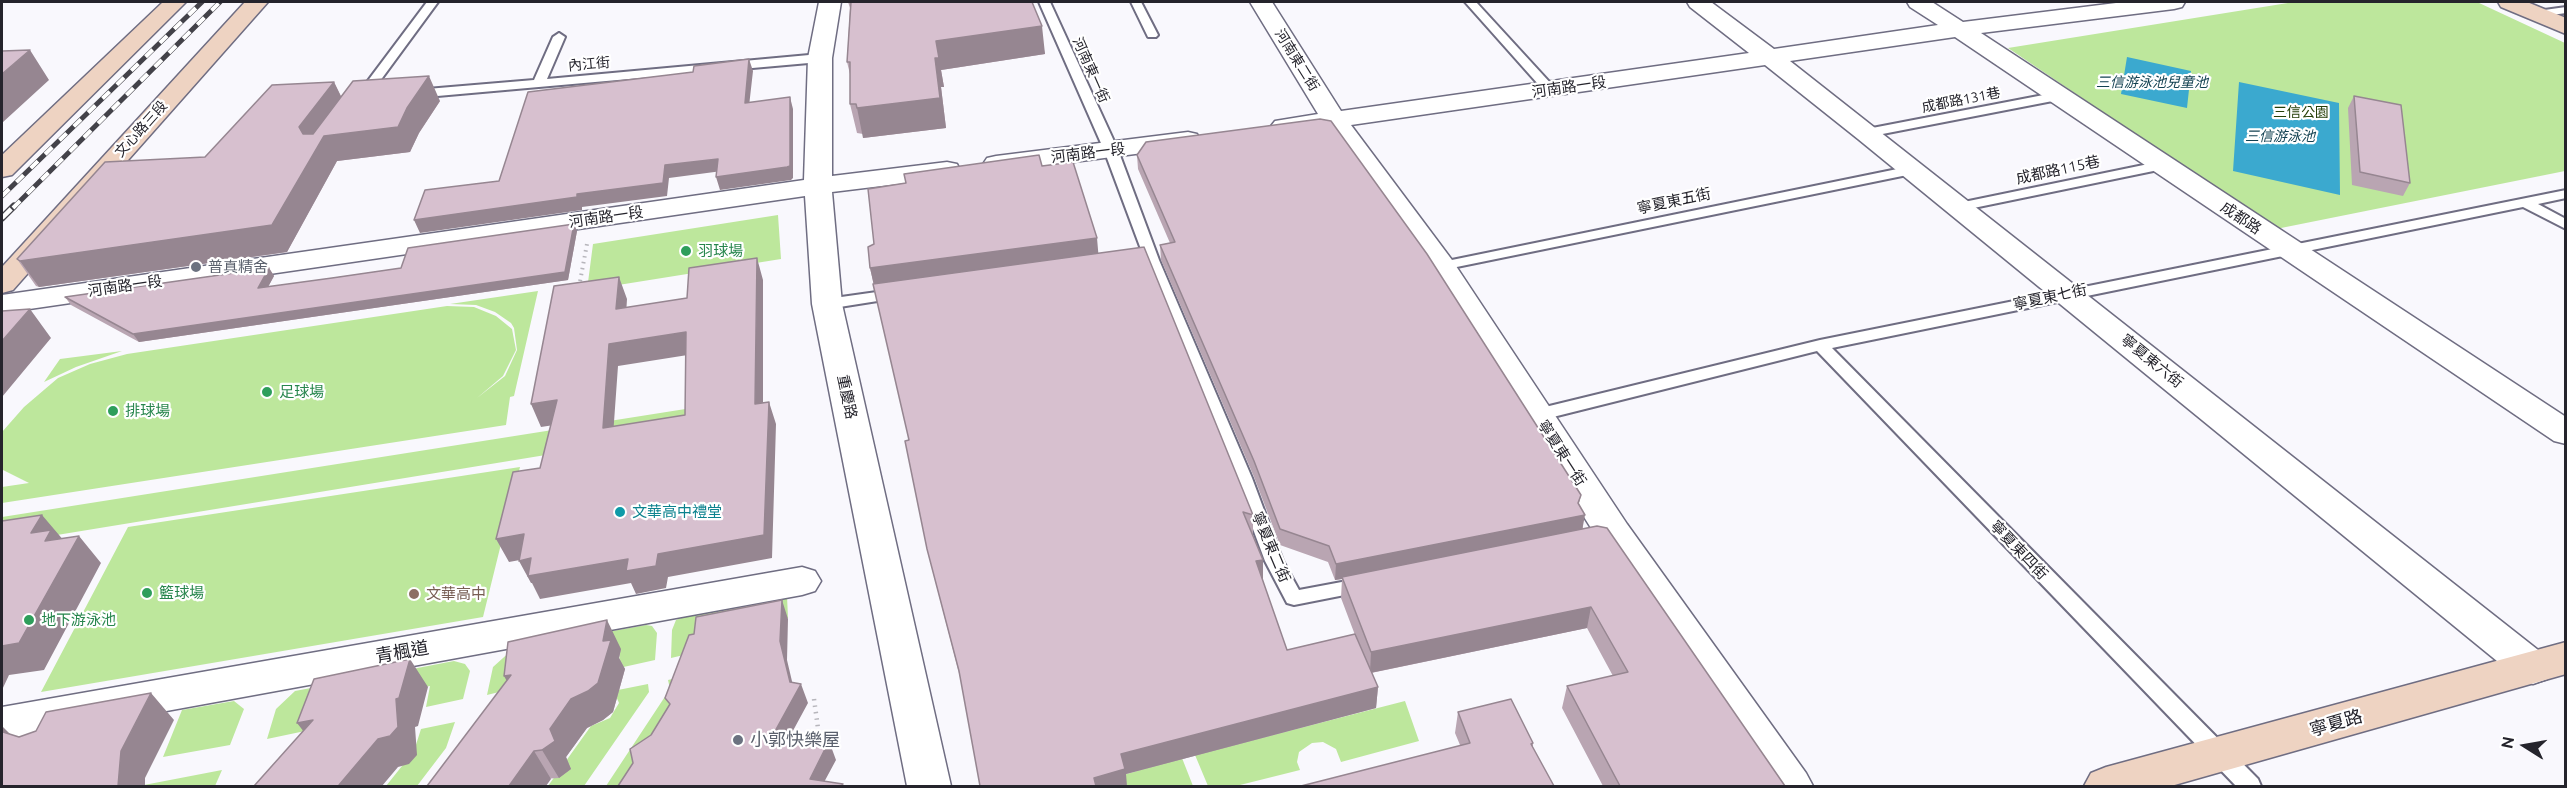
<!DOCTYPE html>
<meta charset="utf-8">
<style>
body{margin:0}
#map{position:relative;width:2567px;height:788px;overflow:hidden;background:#f9f8fd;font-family:Ubuntu,sans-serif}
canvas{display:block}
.frame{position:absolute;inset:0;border:3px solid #25242c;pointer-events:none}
.north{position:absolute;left:2495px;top:716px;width:60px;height:60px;-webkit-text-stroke:4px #fff;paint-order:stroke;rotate:281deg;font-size:16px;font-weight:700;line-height:24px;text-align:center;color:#25242c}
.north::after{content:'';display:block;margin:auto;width:21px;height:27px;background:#25242c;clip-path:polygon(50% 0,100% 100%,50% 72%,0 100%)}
</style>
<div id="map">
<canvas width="2567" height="788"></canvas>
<div class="frame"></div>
<div class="north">N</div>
</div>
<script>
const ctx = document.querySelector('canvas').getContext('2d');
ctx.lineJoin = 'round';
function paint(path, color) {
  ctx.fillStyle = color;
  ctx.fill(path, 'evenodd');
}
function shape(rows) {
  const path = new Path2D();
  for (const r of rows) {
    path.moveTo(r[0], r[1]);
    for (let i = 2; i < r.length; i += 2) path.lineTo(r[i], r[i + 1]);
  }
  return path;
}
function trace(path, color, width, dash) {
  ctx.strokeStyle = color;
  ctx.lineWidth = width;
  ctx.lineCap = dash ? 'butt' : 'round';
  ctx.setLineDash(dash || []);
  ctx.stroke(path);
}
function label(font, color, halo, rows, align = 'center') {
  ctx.font = font + ' Ubuntu,"Noto Sans TC",sans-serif';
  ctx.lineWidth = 4.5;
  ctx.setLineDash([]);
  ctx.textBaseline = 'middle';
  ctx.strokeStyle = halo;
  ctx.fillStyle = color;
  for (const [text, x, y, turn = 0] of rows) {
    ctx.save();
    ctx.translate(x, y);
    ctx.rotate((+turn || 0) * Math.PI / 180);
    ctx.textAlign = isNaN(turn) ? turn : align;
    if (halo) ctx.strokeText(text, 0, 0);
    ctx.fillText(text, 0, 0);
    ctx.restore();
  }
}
paint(shape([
 [2294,2,2477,2,2565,43,2565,171,2276,229,2008,48],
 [778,215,781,259,587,290,593,244],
 [538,291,514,396,510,397,506,425,2,503,2,487,29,483,3,470,2,432,24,407,58,378,90,364,127,354,447,306,474,307,496,316,512,329,516,350,503,376,477,398,505,376,517,350,514,328,511,323,495,312,476,305,450,304],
 [122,351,76,367,44,382,60,359],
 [736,401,735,424,2,544,2,517],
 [520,467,483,617,41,692,128,527],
 [787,596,788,618,702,634,701,651,671,658,672,630,676,620,684,617],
 [646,625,652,626,657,633,655,660,619,668,620,647,531,666,519,687,487,695,493,667,513,649],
 [454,661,465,664,470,671,463,699,426,707,430,686,332,707,339,683],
 [702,672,636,786,606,786,670,689,668,680],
 [337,683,324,727,267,739,276,709,295,691],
 [648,684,649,692,584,786,548,786,591,726,610,718,619,703,616,696,618,690],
 [234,701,244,709,230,745,163,757,182,710],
 [1405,701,1419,741,1341,762,1336,749,1323,742,1312,743,1299,752,1297,762,1300,770,1236,786,1208,786,1195,755],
 [455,722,446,748,417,786,386,786,414,751,421,729],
 [1182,758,1193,786,1127,786,1123,775],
 [222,770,215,786,143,786,144,785]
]), '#bde79c');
paint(shape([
 [2127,57,2191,71,2187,108,2121,94],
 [2239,82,2339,103,2340,195,2233,171]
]), '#3ba9cf');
const lane = shape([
 [427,2,438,2,366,100,358,100,356,97,358,94,427,2],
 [1039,2,1050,2,1118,150,1159,260,1252,478,1283,561,1299,590,1363,578,1370,580,1373,585,1370,590,1294,605,1287,603,1265,561,1234,478,1145,260,1104,150,1039,2],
 [1131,2,1141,2,1158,35,1156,37,1148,37,1131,2],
 [1465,2,1476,2,1554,87,1556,90,1554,93,1546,93,1465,2],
 [2566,7,2566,13,2537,17,2531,14,2537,11,2566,7],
 [559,33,565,37,547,79,820,54,826,58,820,62,415,98,409,94,415,90,534,80,553,37,559,33],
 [2059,92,2063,93,2065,96,2063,99,1867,137,1861,133,1867,129,2059,92],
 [2163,161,2170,165,2168,168,1959,211,1952,207,1959,203,2163,161],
 [1912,166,1917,167,1919,170,1917,173,1442,270,1435,266,1442,262,1912,166],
 [2566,190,2566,198,2538,204,2566,219,2566,229,2523,207,1832,348,2258,779,2261,786,2236,786,1817,351,1537,421,1531,419,1529,415,1531,411,1537,409,1820,340,2566,190],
 [898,289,906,294,903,297,827,309,819,304,827,299,898,289]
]);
const street = shape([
 [819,2,841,2,832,58,832,176,947,162,957,164,960,170,957,176,947,178,832,192,842,304,951,786,907,786,812,304,805,196,2,313,2,295,804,180,808,58,819,2],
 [1250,2,1272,2,1341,111,1749,53,1690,7,1687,2,1711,2,1774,49,1938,25,1910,7,1907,2,1932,2,1963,22,2124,2,2185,2,2182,7,2174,9,1981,33,2566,417,2566,444,2554,441,1955,37,1790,61,2547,657,2553,668,2547,679,2533,684,2519,679,1858,139,1765,65,1351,125,1452,260,1627,524,1806,773,1813,786,1767,786,1601,544,1428,268,1327,128,1284,134,1275,131,1271,126,1275,121,1318,114,1250,2],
 [1188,132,1197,134,1201,140,1197,146,996,172,987,170,983,164,987,158,996,156,1188,132],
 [802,567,815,571,821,581,815,591,802,595,2,741,2,707,802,567]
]);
const secondary = shape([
 [163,2,186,2,12,175,2,177,2,155,163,2],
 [245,2,268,2,13,290,2,293,2,267,245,2],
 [2498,2,2527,2,2566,18,2566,34,2501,7,2498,2],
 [2566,642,2566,674,2171,786,2084,786,2091,773,2106,767,2566,642]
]);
trace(lane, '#6f6d82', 4);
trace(street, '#6f6d82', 3);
trace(secondary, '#6f6d82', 3);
trace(shape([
 [579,287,587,244]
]), '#b6b5bb', 4, [1.5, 4.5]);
trace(shape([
 [814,699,820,743]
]), '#b6b5bb', 4.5, [1.5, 5]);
paint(lane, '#fff');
paint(street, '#fff');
paint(secondary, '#eed3c2');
const railFar1 = shape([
 [2,196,202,2],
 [13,208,220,2]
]);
const rail = shape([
 [2,218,14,206]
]);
trace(railFar1, '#434249', 5);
trace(rail, '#434249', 7);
trace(railFar1, '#fff', 4, [10]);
trace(rail, '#fff', 4.5, [13]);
paint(shape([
 [848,2,1032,2,1045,54,941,70,944,87,941,87,946,128,863,138,863,134,857,133,850,104,850,74,847,62,850,8],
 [334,82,341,96,440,101,419,133,410,152,337,161,287,252,39,287,36,286,17,259,205,157],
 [2354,96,2410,183,2403,196,2352,185,2348,108],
 [1137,155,1579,504,1583,529,1785,786,1603,786,1562,708,1567,686,1613,676,1587,628,1371,673,1378,687,1376,708,1126,774,960,677,927,549,909,440,870,268,1042,166,1098,254,1253,515,1253,536,1263,560,1263,581,1287,650,1355,635,1341,598,1342,579,1335,580,1328,562,1280,545,1254,477,1161,260,1160,245,1170,243,1138,169],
 [577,231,568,280,139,342,71,305,65,297,269,268,274,276,268,287,401,268],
 [621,649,619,658,625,669,613,712,603,720,587,728,566,757,571,769,559,778,427,786],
 [1458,712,1533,743,1533,747,1460,745,1455,733]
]), '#b9a5b2');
paint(shape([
 [1042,26,1045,54,941,70,944,87,941,87,946,128,863,138,857,108,936,41],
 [30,50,49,80,2,123,2,74],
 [749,59,753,71,748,115,745,103],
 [429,76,440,101,419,133,410,152,337,161,287,252,39,287,20,261,312,153,299,127,334,82,346,107,407,108],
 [790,97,793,109,793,178,791,180,720,190,716,177],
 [718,159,722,171,669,178,667,196,582,207,582,210,420,233,414,220,577,194,665,165],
 [574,224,577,231,568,280,139,342,133,334,565,272],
 [1097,238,1099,261,875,290,870,268],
 [757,258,763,280,763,426,755,404],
 [269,268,274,276,263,296,258,288],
 [619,277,627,299,625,331,616,309],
 [30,309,51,338,2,397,2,341],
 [686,332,694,354,618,366,612,450,603,428,609,344],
 [557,400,567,423,541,427,531,404],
 [769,402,776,424,772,558,668,577,666,588,636,594,631,583,540,599,532,583,531,583,519,561,531,558,658,554],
 [1581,495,1577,511,1585,515,1582,531,1342,577,1342,579,1335,580,1336,564,1578,503],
 [42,515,65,542,79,536,101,563,44,670,9,675,2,690,2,646,31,533],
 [524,534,536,557,509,562,496,539],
 [1263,560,1263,581,1256,561],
 [782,600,788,619,787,660,795,694,801,684,808,703,782,751,774,733,790,682,780,641],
 [1591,607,1587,628,1370,673,1371,652],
 [607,620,621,649,619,658,625,669,613,712,603,720,587,728,566,757,571,769,559,778,542,750,550,729,603,641],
 [410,659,428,687,418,726,415,727,417,755,409,764,398,767,382,786,339,786,339,785,396,699],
 [511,675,520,705,504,676],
 [1378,687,1376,708,1126,774,1127,786,1096,786,1094,778,1121,754],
 [151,693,174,720,145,778,145,786,118,786,121,751],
 [313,720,319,751,297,723],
 [2,726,24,748,3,732],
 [829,741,836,760,822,786,810,779],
 [534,751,551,779,546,786,509,786]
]), '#968691');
const building = shape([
 [851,2,1032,2,1042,26,936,41,939,58,935,58,940,98,857,108,856,104,850,104,850,62,847,62,851,2],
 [30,50,2,74,2,51,30,50],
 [749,59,745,103,790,97,790,166,787,167,716,177,718,159,665,165,663,183,577,194,577,197,414,220,425,190,499,181,528,92,693,72,694,66,749,59],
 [429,76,407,108,398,127,324,136,272,225,20,261,17,259,105,162,205,157,272,85,334,82,299,127,303,134,313,134,353,81,429,76],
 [2354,96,2401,105,2410,183,2360,172,2354,96],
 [1320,119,1331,121,1427,254,1581,495,1578,503,1585,515,1336,564,1329,546,1280,529,1254,461,1160,245,1175,242,1137,155,1146,142,1320,119],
 [1039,155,1042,166,1073,162,1097,238,870,268,868,247,874,244,868,189,906,183,904,174,1039,155],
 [574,224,565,272,133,334,65,297,269,268,258,288,332,278,401,268,408,248,574,224],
 [1144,247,1253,515,1243,512,1263,560,1256,561,1287,650,1355,634,1378,687,1121,754,1125,769,1094,778,1096,786,980,786,959,671,927,549,905,441,909,440,873,284,1144,247],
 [757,258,755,404,769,402,764,535,658,554,656,566,626,571,628,559,528,576,531,558,519,561,524,534,496,539,513,472,540,468,557,400,531,404,554,286,619,277,616,309,687,298,689,268,757,258],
 [686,332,685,415,603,428,609,344,686,332],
 [30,309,2,341,2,311,30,309],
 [42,515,31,533,51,530,45,541,79,536,19,643,2,646,2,521,42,515],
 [1597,526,1607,528,1785,786,1620,786,1567,686,1628,672,1591,607,1371,652,1342,577,1597,526],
 [782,600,780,641,790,682,801,684,774,733,829,741,810,779,843,784,841,786,618,786,633,763,630,749,651,735,670,704,665,698,689,635,694,634,696,617,782,600],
 [607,620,603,641,611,640,598,683,588,691,571,699,550,729,555,741,542,750,534,751,509,786,427,786,511,675,504,676,508,642,607,620],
 [410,659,399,698,396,699,398,727,390,736,378,739,339,785,339,786,254,786,313,720,297,723,314,679,410,659],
 [151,693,121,751,118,786,2,786,2,730,3,732,19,737,36,731,46,712,151,693],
 [1511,699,1533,743,1531,744,1554,786,1301,786,1470,743,1458,712,1511,699]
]);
paint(building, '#d7c0cf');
trace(building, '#968691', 1.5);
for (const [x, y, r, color] of [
 [686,251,6,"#2e9e5b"],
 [196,267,6,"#6b7280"],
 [267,392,6,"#2e9e5b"],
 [113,411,6,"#2e9e5b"],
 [620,512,6,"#0f9aa8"],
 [147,593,6,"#2e9e5b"],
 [414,594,6,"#8d6e63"],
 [29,620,6,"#2e9e5b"],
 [738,740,6,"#6b7280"]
]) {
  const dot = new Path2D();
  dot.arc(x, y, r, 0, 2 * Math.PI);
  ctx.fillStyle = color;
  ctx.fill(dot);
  trace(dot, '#fff', 2);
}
label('14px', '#25242c', '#fff', [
 ["河南東二街",1297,60,58],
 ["內江街",589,64,-5],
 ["河南東一街",1091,70,66],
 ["成都路131巷",1961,100,-11],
 ["文心路三段",141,129,-48]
]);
label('italic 14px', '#124151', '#fff', [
 ["三信游泳池兒童池",2152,82],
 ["三信游泳池",2280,136]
]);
label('14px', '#253f08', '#fff', [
 ["三信公園",2301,112]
]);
label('15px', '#25242c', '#fff', [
 ["河南路一段",1569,87,-8],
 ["河南路一段",1088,153,-7],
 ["成都路115巷",2058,170,-12],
 ["寧夏東五街",1674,201,-12],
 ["河南路一段",606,217,-8],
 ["成都路",2241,218,34],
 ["河南路一段",125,286,-8],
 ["寧夏東七街",2050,297,-12],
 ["寧夏東六街",2152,361,39],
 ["重慶路",847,397,78],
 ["寧夏東一街",1562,453,57],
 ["寧夏東二街",1271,547,67],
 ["寧夏東四街",2019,550,46]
]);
label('15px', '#27864d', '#fff', [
 ["羽球場",698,251],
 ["足球場",279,392],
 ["排球場",125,411],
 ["籃球場",159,593],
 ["地下游泳池",41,620]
], 'left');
label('15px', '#5b616d', '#fff', [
 ["普真精舍",208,267]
], 'left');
label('15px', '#0d838f', '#fff', [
 ["文華高中禮堂",632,512]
], 'left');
label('15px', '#785e54', '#fff', [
 ["文華高中",426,594]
], 'left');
label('18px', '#25242c', '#fff', [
 ["青楓道",402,652,-10],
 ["寧夏路",2336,723,-16]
]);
label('18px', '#5b616d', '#fff', [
 ["小郭快樂屋",750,740]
], 'left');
</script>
